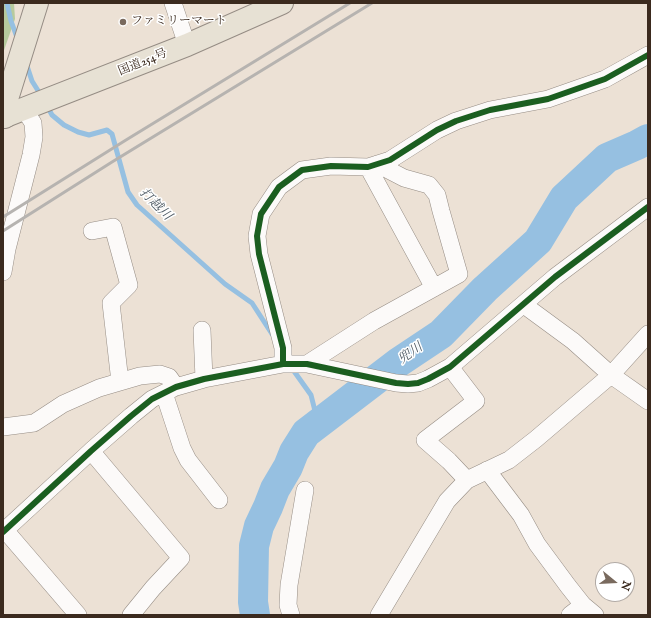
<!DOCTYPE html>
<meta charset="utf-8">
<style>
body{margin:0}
#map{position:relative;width:651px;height:618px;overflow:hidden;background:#ece1d5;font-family:"IM FELL English",serif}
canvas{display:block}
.frame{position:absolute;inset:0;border:4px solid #3b2a1e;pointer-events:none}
.north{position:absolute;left:595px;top:562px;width:40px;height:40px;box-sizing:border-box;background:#fff;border:1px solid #b1aaa5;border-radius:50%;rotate:108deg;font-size:11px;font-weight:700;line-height:16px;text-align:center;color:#3b2a1e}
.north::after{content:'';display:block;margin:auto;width:14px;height:18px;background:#796a5e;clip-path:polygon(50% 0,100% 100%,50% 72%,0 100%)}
</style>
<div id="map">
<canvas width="651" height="618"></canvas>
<div class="frame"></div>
<div class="north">N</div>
</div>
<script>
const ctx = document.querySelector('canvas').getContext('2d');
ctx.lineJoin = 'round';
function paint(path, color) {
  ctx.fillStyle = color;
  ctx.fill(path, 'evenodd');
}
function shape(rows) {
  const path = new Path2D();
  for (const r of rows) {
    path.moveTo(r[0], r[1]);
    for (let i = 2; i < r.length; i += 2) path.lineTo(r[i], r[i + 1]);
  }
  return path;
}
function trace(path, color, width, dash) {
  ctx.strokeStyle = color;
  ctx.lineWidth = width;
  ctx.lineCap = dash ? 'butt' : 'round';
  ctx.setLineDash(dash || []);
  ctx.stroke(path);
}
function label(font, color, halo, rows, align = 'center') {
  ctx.font = font + ' "IM FELL English","Noto Serif JP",serif';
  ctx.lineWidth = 3;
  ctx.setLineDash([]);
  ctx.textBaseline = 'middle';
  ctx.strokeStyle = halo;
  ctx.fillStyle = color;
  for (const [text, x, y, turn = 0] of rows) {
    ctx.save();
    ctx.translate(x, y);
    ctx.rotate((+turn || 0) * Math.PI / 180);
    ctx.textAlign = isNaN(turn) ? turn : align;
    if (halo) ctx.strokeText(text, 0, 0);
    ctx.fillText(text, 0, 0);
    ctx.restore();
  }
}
paint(shape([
 [3,3,14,3,15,19,3,53]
]), '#b7ca9d');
trace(shape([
 [7,3,11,21,18,40],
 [26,63,32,81,42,97],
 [47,106,52,115,64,125,78,132,89,135,107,130,112,134,128,192,137,205,225,284,252,303,272,334],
 [291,367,311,395,318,423]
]), '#96c0e1', 5);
trace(shape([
 [255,615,253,602,254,546,259,526,268,507,275,489,288,467,294,452,306,433,399,362,441,334,485,289,538,241,564,198,607,158,637,145,648,139]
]), '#96c0e1', 30);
const minor = shape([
 [173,3,187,45],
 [368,167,434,288],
 [92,231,113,227,129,285,111,303,120,382],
 [3,272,7,249,31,155,34,137,33,123,24,109],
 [524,305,573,341,611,375,648,401],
 [202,330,204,379],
 [283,364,283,348,259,254,257,236,261,214,279,187,302,170,331,166,368,167,390,160,437,130,456,121,490,110,548,99,605,79,648,55],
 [307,364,374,321,459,274,441,211,437,195,429,185,404,178,377,164],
 [450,367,476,401,425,440,449,461,467,480],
 [164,393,182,448,188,460,219,500],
 [3,427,34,423,63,404,99,388,140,376,160,374,169,377,176,387],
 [91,451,181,558,153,588,131,615],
 [487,470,521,515,537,544,568,586,583,605,595,615],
 [5,530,78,615],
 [3,532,91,451,131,416,152,399,176,387,204,379,283,364,307,364,396,383,408,384,418,383,428,379,450,367,555,277,648,207],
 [291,615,288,605,289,585,305,490],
 [379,615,447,501,467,480,509,460,536,439,611,375,648,334],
 [570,615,583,605]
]);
const major = shape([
 [5,117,7,99,37,3]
]);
const highway = shape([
 [3,117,187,45,282,3]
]);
trace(minor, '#958c84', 18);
trace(major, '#958c84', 24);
trace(highway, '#958c84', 24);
trace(minor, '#fcfaf9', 17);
trace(major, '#e7e1d4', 22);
trace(highway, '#e7e1d4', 22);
trace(shape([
 [3,217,126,140,350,3],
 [3,231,112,162,372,3]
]), '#b6b3b0', 3);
trace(shape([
 [283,364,283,348,259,254,257,236,261,214,279,187,302,170,331,166,368,167,390,160,437,130,456,121,490,110,548,99,605,79,648,55],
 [3,532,91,451,131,416,152,399,176,387,204,379,283,364,307,364,396,383,408,384,418,383,428,379,450,367,555,277,648,207]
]), '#1b5e20', 6);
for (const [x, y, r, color] of [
 [123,22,4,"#796a5e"]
]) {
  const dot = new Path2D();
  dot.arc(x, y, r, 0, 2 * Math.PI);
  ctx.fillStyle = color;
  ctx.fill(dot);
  trace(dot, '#fff', 1.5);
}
label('12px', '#3b2a1e', '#fff', [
 ["ファミリーマート",131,22]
], 'left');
label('12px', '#3b2a1e', '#fff', [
 ["国道254号",143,63,-22]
]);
label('italic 13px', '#4e5a64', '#fff', [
 ["打越川",155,205,45],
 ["兜川",411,354,-35]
]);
</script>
